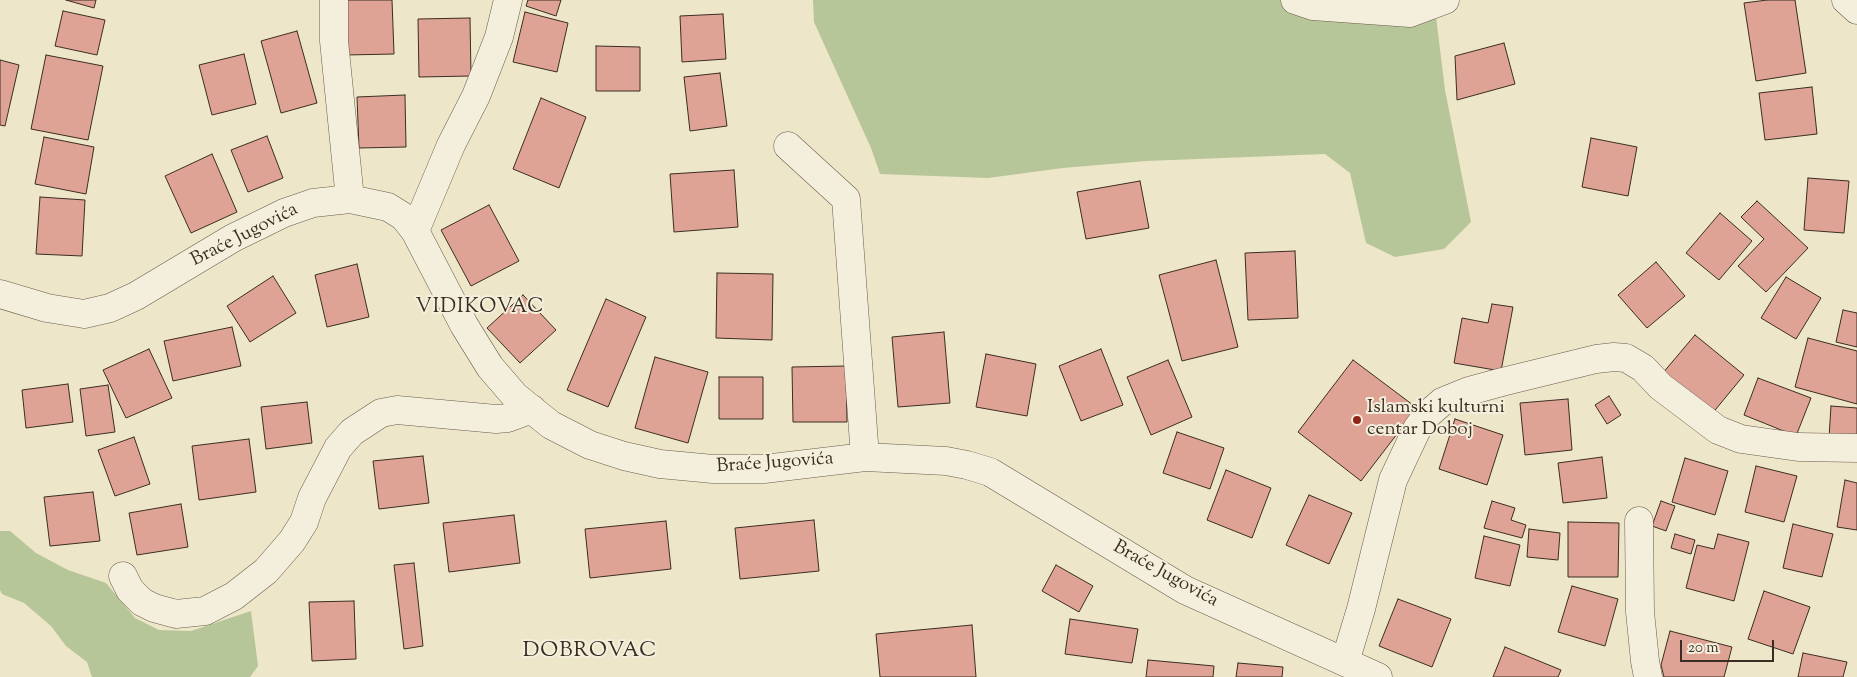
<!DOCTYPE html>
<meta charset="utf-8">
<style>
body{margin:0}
#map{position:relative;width:1857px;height:677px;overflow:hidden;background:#eee6c9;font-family:"Sorts Mill Goudy",serif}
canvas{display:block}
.scale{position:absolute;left:1680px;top:640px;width:94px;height:22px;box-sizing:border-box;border:2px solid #3b2d21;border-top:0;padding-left:6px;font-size:15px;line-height:18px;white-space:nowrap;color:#3b2d21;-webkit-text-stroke:4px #f4efdc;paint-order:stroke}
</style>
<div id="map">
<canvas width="1857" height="677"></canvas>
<div class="scale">20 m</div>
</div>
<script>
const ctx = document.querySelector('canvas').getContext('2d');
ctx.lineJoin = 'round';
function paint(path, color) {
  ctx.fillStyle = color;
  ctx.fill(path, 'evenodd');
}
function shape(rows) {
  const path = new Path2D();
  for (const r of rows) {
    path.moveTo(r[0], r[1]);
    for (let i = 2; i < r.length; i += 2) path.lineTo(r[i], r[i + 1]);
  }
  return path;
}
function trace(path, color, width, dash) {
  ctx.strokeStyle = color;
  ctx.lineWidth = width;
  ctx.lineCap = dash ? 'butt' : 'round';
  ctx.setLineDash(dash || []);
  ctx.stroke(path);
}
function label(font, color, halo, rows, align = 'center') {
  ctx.font = font + ' "Sorts Mill Goudy",serif';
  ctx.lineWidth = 4;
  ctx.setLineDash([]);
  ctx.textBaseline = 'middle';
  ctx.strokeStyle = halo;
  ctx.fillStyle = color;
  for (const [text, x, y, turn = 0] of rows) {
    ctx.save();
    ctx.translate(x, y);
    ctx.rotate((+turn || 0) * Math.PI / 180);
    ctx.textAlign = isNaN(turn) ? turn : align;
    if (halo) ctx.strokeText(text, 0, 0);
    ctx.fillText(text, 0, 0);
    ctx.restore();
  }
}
paint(shape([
 [813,0,1434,0,1445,90,1471,222,1444,249,1395,257,1366,243,1350,173,1325,154,1146,161,1063,168,988,178,880,174,871,148,814,22],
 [0,531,10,531,36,553,68,570,106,583,135,618,159,630,191,631,251,611,258,666,250,677,92,677,87,662,66,646,51,626,24,603,2,594,0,590]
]), '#b6c698');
const building = shape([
 [66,0,96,0,94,8,66,0],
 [344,0,392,0,394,54,346,55,344,0],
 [528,0,561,0,556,16,526,6,528,0],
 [1767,0,1795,0,1806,73,1756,81,1744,3,1767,0],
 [63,11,105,20,97,55,55,46,63,11],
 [525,12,568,23,557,72,513,62,525,12],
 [723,14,726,59,682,62,680,16,723,14],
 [470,18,471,76,419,77,418,19,470,18],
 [297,31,317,103,281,113,261,41,297,31],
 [1504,43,1515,84,1457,100,1455,56,1504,43],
 [596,46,640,47,640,91,596,91,596,46],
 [244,54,256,104,212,115,199,65,244,54],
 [46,55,103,66,88,140,31,129,46,55],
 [0,60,19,65,5,126,0,125,0,60],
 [720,73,727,126,690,131,684,77,720,73],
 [1812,87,1817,134,1765,140,1759,93,1812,87],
 [405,95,406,147,359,148,357,97,405,95],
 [541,98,586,117,559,188,513,169,541,98],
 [267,136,283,178,248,192,231,150,267,136],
 [44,137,94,147,86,194,35,184,44,137],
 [1591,138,1637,147,1628,196,1582,187,1591,138],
 [212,154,237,212,191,233,165,176,212,154],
 [734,170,738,227,674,232,670,174,734,170],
 [1808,178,1849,181,1844,233,1804,230,1808,178],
 [1140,181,1149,228,1086,239,1077,192,1140,181],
 [40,197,85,200,82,256,36,254,40,197],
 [1757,201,1808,248,1766,292,1738,266,1764,239,1741,217,1757,201],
 [489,205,519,261,471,286,441,230,489,205],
 [1720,213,1752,241,1719,280,1686,253,1720,213],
 [1295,251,1298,318,1248,320,1245,253,1295,251],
 [1216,260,1238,347,1182,361,1159,275,1216,260],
 [1656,262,1685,296,1647,328,1618,295,1656,262],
 [357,264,369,317,327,327,315,275,357,264],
 [717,273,773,274,772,340,716,338,717,273],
 [273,276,296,313,250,342,227,306,273,276],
 [1786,277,1821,298,1796,339,1761,318,1786,277],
 [523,295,556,330,520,363,487,328,523,295],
 [606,299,646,317,608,407,567,390,606,299],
 [1492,304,1513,307,1501,371,1454,363,1462,318,1488,323,1492,304],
 [1843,310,1857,313,1857,347,1836,342,1843,310],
 [232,327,241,366,173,381,164,341,232,327],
 [944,332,950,403,898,407,892,337,944,332],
 [1695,335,1744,375,1711,415,1662,374,1695,335],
 [1808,338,1857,351,1857,404,1795,387,1808,338],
 [149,349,172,398,126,418,103,370,149,349],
 [1101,349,1123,405,1081,421,1059,366,1101,349],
 [986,354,1036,364,1027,416,976,407,986,354],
 [655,357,708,372,688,443,635,428,655,357],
 [1168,360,1192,417,1151,435,1127,377,1168,360],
 [1353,360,1417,408,1361,481,1298,432,1353,360],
 [846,366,847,422,793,422,792,367,846,366],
 [719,377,763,377,763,419,719,419,719,377],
 [1758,378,1811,398,1796,436,1744,415,1758,378],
 [68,384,73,422,26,428,22,390,68,384],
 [108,385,115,432,86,436,80,389,108,385],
 [1609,396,1621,415,1607,424,1595,405,1609,396],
 [1568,399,1572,450,1525,455,1520,403,1568,399],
 [307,402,312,443,266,449,261,407,307,402],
 [1831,406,1857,408,1857,440,1829,438,1831,406],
 [1455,419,1503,435,1487,485,1439,469,1455,419],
 [1177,432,1224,448,1210,489,1163,473,1177,432],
 [134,437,150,484,115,496,98,450,134,437],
 [249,439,256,492,199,500,192,446,249,439],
 [423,456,429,503,379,509,373,461,423,456],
 [1602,457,1607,498,1563,503,1558,463,1602,457],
 [1685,458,1728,471,1715,515,1672,502,1685,458],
 [1756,466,1797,476,1784,522,1745,512,1756,466],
 [1226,470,1271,488,1252,538,1207,520,1226,470],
 [1845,480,1857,483,1857,530,1837,527,1845,480],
 [93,492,100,541,50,546,44,497,93,492],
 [1309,495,1352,513,1329,564,1286,545,1309,495],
 [1492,501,1515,508,1511,520,1526,525,1522,538,1484,528,1492,501],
 [1661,501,1675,506,1666,531,1652,526,1661,501],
 [181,504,188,547,137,555,129,513,181,504],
 [514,515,520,563,449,572,443,523,514,515],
 [814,520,819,571,740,579,735,528,814,520],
 [666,521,671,569,590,578,585,529,666,521],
 [1568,522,1619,523,1618,577,1568,577,1568,522],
 [1793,524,1833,534,1822,577,1783,568,1793,524],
 [1529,529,1560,533,1558,560,1527,557,1529,529],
 [1675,534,1695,540,1691,554,1671,548,1675,534],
 [1718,534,1749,542,1734,601,1686,588,1697,545,1714,549,1718,534],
 [1484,536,1520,545,1510,586,1475,578,1484,536],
 [414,563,423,646,404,649,394,565,414,563],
 [1056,565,1093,586,1079,612,1042,591,1056,565],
 [1572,586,1618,599,1605,646,1558,632,1572,586],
 [1764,591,1810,607,1793,654,1748,639,1764,591],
 [1398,599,1451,619,1432,667,1379,646,1398,599],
 [354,601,356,659,312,661,309,602,354,601],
 [1070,619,1138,629,1132,663,1065,654,1070,619],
 [972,625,976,677,880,677,876,634,972,625],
 [1670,631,1732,647,1724,677,1664,677,1661,665,1670,631],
 [1505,647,1561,670,1558,677,1493,677,1505,647],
 [1803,653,1847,662,1843,677,1798,677,1803,653],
 [1148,660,1214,666,1213,677,1146,677,1148,660],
 [1238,663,1283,667,1282,677,1236,677,1238,663]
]);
paint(building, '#dfa396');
trace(building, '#3b2d21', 1);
const street = shape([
 [334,0,334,41,350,199],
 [1295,0,1313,6,1410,13,1445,0],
 [1846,0,1857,10],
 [788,146,846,199,865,457],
 [415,231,451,145,476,96,499,37,508,0],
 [0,294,47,308,84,314,110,308,136,296,233,238,284,213,313,203,350,199,388,207,404,217,415,231,464,325,490,367,515,396,551,425,590,445,624,456,660,464,713,469,764,469,865,457,946,461,967,465,990,472,1185,590,1378,677],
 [1639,521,1640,612,1645,661,1648,677],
 [123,576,130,590,142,602,154,608,176,614,205,611,234,596,266,571,292,541,304,522,312,498,338,448,352,432,381,413,397,410,496,419,508,418,532,409],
 [1345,662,1361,609,1393,480,1417,429,1427,415,1442,402,1469,391,1502,382,1596,359,1614,357,1626,358,1643,368,1661,387,1718,430,1741,439,1798,447,1857,448]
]);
trace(street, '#685b4b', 29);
trace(street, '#f4efdc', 28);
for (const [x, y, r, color] of [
 [1357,420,5,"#8f2418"]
]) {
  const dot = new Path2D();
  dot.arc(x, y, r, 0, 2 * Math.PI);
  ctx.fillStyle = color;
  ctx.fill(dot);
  trace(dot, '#f4efdc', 2);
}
label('19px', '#3b2d21', '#f4efdc', [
 ["Braće Jugovića",245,236,-27],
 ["Braće Jugovića",775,464,-4],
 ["Braće Jugovića",1165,575,29]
]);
label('19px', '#3b2d21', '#f4efdc', [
 ["Islamski kulturni",1367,409],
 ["centar Doboj",1367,431]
], 'left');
ctx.letterSpacing = '1px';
label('20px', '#3b2d21', '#f4efdc', [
 ["VIDIKOVAC",480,309]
]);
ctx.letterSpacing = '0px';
ctx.letterSpacing = '1px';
label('21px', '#3b2d21', '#f4efdc', [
 ["DOBROVAC",590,652]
]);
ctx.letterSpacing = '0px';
</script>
